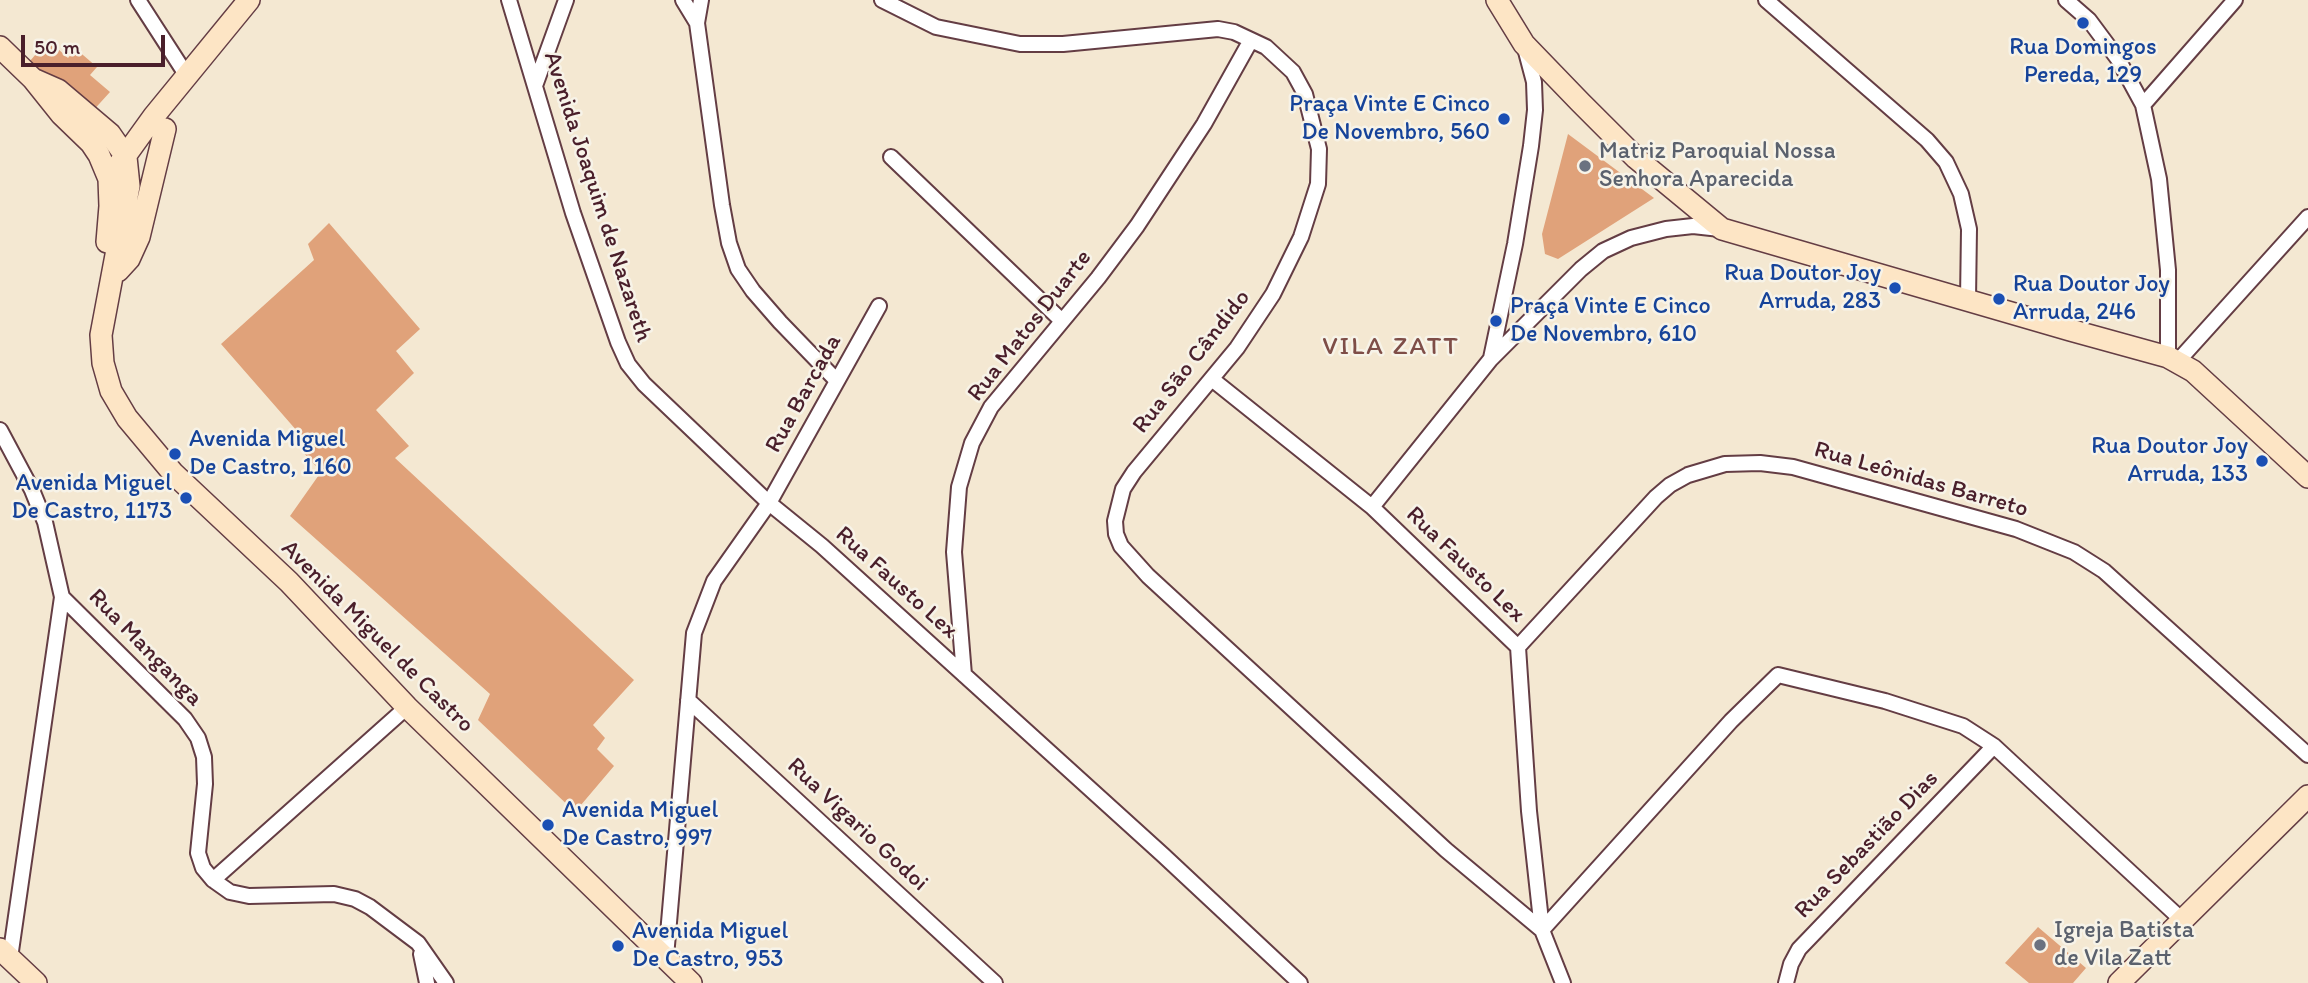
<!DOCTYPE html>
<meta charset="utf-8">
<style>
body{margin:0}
#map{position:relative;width:2308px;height:983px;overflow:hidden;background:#f4e8d2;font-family:Itim,sans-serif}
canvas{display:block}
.scale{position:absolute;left:21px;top:35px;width:144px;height:32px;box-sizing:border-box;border:4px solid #4a1f2b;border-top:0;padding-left:9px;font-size:21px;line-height:24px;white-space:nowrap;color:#4a1f2b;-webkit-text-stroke:5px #f7f3e8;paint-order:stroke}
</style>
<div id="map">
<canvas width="2308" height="983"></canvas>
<div class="scale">50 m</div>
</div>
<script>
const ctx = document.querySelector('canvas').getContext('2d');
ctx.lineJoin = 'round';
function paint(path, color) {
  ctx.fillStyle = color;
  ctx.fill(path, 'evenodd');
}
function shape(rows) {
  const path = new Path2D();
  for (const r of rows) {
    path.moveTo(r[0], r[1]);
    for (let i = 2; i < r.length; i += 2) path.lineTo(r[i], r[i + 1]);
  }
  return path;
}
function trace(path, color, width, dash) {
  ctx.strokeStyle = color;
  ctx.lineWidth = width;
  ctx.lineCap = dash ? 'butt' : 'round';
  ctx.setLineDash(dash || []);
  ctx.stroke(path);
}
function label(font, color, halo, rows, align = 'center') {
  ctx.font = font + ' Itim,sans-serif';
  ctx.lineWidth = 5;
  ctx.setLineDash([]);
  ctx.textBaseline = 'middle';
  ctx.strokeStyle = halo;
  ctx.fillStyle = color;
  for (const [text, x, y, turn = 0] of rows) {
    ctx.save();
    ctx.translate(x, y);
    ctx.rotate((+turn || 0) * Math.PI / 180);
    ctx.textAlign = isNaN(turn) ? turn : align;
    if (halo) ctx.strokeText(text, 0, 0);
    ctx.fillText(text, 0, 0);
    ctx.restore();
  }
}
paint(shape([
 [48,40,68,58,76,49,97,67,90,75,110,92,90,114,30,61],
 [1568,134,1654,198,1558,259,1545,254,1542,234],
 [329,223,420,329,396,351,414,373,376,410,409,446,395,458,634,680,593,725,605,738,597,749,614,766,575,812,478,720,490,694,290,516,321,472,303,452,311,447,221,344,314,260,308,244],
 [2038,927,2086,968,2073,983,2029,983,2005,963]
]), '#e0a27a');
const street = shape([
 [138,0,187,76],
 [509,0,573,213,618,342,628,364,644,384,769,503,714,581,694,633,666,957],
 [683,0,697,23],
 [701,0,697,23,722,205,729,243,738,269,753,291,780,322,837,381],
 [882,0,936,27,1020,44,1063,44,1218,29,1234,32,1266,47,1293,72,1305,94,1319,149,1318,184,1301,237,1273,294,1237,348,1134,472,1123,489,1115,521,1116,534,1121,546,1148,576,1446,850,1542,930,1731,721,1778,675,1885,701,1963,726,1994,746,2182,920],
 [1766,0,1927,140,1946,162,1961,194,1969,229,1968,299],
 [2066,0,2089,20,2118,59,2143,105,2159,179,2168,270,2168,357],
 [536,83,566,0],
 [2143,105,2235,0],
 [891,157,1062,321],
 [879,306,769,503,822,546,1163,855,1300,983],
 [1491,358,1515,244,1531,146,1535,110,1534,82,1525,48],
 [2178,361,2308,217],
 [1213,380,1372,507,1518,647,1529,811,1542,930,1563,983],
 [0,430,32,490,45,522,62,597,10,958],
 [1372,507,1490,360,1581,269,1603,251,1631,238,1666,229,1693,226,1720,229],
 [62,597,185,719,198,738,204,757,205,784,198,853,203,868,213,880,230,892,249,896,334,894,355,899,370,907,418,943,446,983],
 [1518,647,1656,497,1670,485,1688,475,1725,464,1760,463,1793,467,2016,529,2074,552,2104,571,2308,755],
 [964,675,954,552,959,487,972,443,991,407,1098,278,1137,226,1204,124,1251,40],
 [688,700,995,983],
 [213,880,407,707],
 [421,954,427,983],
 [1786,983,1791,964,1799,949,1994,746]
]);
const secondary = shape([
 [1497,0,1524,44,1580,102,1636,158,1722,229,2070,330,2168,357,2193,371,2308,477],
 [0,47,33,79,61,114,91,143,99,155,109,179,110,206,107,242],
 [33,79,58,90,110,134,126,157,129,186,101,335,103,363,111,391,127,418,173,473,289,582,407,707,691,983],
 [118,166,154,116,249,0],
 [118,271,129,259,139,237,165,129],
 [0,949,36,983],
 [2119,983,2308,796]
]);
trace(street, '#643d44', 18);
trace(secondary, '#643d44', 24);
trace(street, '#fff', 14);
trace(secondary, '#fde5c5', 21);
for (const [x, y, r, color] of [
 [2083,23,7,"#1a4fb4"],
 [1504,119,7,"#1a4fb4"],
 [1585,166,7,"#6b7280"],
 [1895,288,7,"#1a4fb4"],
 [1999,299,7,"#1a4fb4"],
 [1496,321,7,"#1a4fb4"],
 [175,454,7,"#1a4fb4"],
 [2262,461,7,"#1a4fb4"],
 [186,498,7,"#1a4fb4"],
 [548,825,7,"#1a4fb4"],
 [2040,945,7,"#6b7280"],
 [618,946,7,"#1a4fb4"]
]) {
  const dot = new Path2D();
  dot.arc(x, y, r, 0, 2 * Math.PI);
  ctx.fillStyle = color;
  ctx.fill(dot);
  trace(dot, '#f7f3e8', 2.5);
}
label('24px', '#164399', '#f7f3e8', [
 ["Rua Domingos",2083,48,"center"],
 ["Pereda, 129",2083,76,"center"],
 ["Praça Vinte E Cinco",1490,105,"right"],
 ["De Novembro, 560",1490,133,"right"],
 ["Rua Doutor Joy",1881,274,"right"],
 ["Arruda, 283",1881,302,"right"],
 ["Rua Doutor Joy",2013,285],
 ["Arruda, 246",2013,313],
 ["Praça Vinte E Cinco",1510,307],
 ["De Novembro, 610",1510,335],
 ["Avenida Miguel",189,440],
 ["De Castro, 1160",189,468],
 ["Rua Doutor Joy",2248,447,"right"],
 ["Arruda, 133",2248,475,"right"],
 ["Avenida Miguel",172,484,"right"],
 ["De Castro, 1173",172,512,"right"],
 ["Avenida Miguel",562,811],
 ["De Castro, 997",562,839],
 ["Avenida Miguel",632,932],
 ["De Castro, 953",632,960]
], 'left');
label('24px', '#5b616d', '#f7f3e8', [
 ["Matriz Paroquial Nossa",1599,152],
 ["Senhora Aparecida",1599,180],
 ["Igreja Batista",2054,931],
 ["de Vila Zatt",2054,959]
], 'left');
label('24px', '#4a1f2b', '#f7f3e8', [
 ["Avenida Joaquim de Nazareth",597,197,72],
 ["Rua Matos Duarte",1030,326,-52],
 ["Rua São Cândido",1192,362,-52],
 ["Rua Barcada",804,394,-61],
 ["Rua Leônidas Barreto",1921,480,16],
 ["Rua Fausto Lex",1465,565,44],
 ["Rua Fausto Lex",896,583,42],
 ["Avenida Miguel de Castro",377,637,45],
 ["Rua Manganga",145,648,46],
 ["Rua Vigario Godoi",857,825,43],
 ["Rua Sebastião Dias",1867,845,-46]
]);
ctx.letterSpacing = '2px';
label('26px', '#7e4d47', '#f7f3e8', [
 ["VILA ZATT",1391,347]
]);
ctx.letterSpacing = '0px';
</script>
